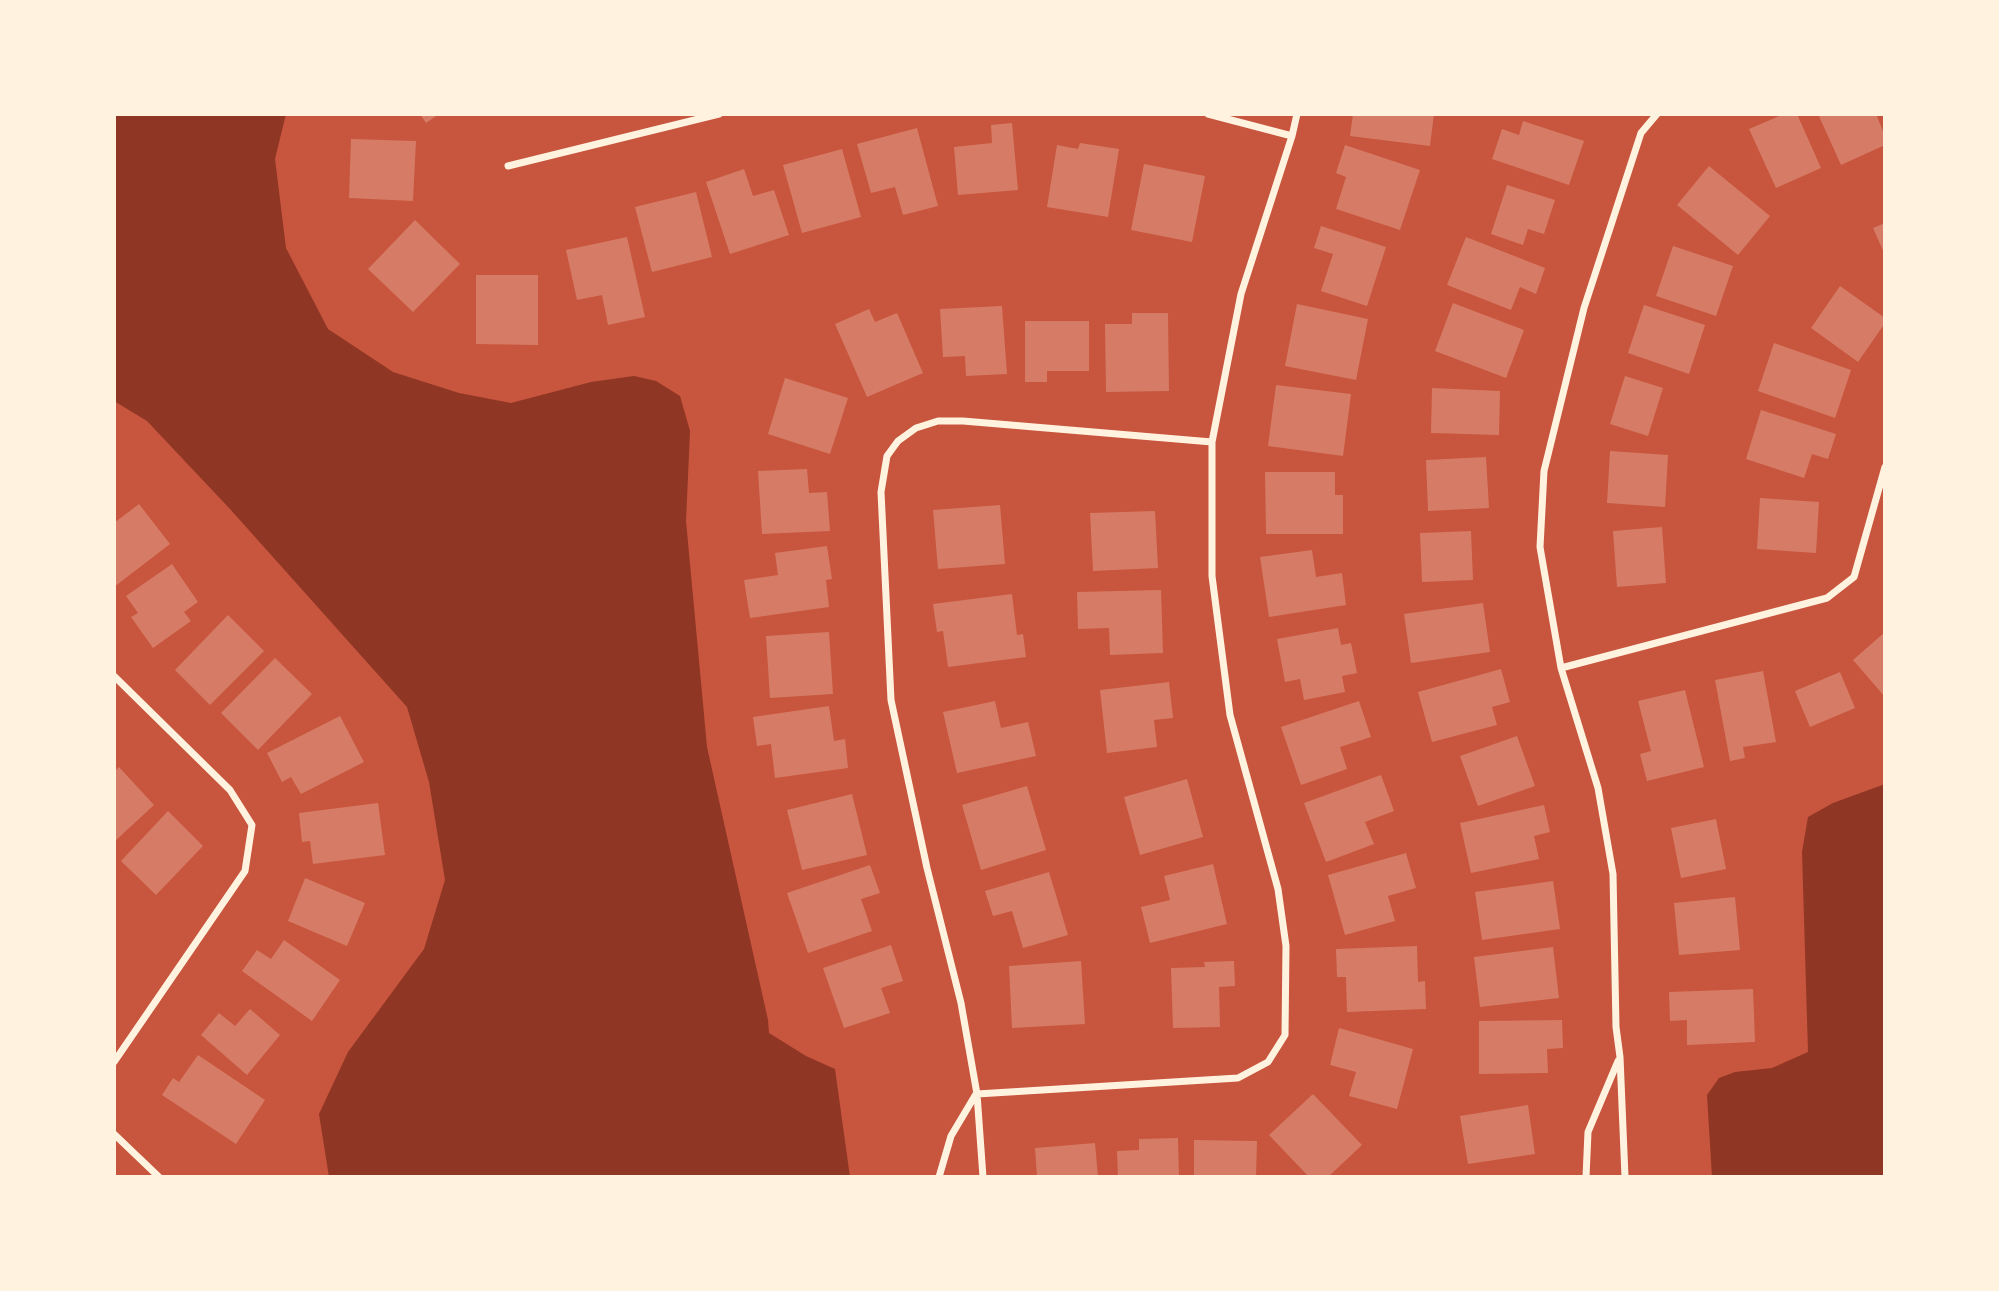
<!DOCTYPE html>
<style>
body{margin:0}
#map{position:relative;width:1999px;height:1291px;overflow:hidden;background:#c8553d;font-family:Arial,sans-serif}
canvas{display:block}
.frame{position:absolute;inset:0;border:116px solid #fff3e0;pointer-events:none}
</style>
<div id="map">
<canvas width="1999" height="1291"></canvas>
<div class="frame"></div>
</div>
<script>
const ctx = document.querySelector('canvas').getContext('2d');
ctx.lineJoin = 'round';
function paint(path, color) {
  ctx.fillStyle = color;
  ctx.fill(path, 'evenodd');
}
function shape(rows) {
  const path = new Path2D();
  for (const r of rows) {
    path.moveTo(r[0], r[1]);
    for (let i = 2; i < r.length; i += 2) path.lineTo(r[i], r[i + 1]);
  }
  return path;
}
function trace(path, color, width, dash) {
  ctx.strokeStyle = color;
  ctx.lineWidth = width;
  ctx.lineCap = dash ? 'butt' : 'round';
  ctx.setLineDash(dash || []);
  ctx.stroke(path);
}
paint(shape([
 [114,114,286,114,275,159,286,248,328,329,393,372,459,393,511,403,591,382,634,376,656,381,680,396,690,431,686,521,707,747,768,1020,769,1033,806,1056,835,1069,850,1177,329,1177,319,1114,348,1052,424,949,445,880,429,782,407,707,230,509,147,421,114,401],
 [1885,784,1885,1177,1712,1177,1707,1095,1719,1078,1735,1072,1772,1068,1808,1052,1802,852,1808,817,1833,803]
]), '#8f3625');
paint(shape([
 [420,114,439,114,426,123],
 [1353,114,1434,114,1430,146,1350,136],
 [1784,114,1797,114,1821,168,1776,188,1749,129],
 [1818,114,1876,114,1885,136,1885,145,1841,165],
 [1523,121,1584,141,1569,185,1492,159,1502,129,1519,135],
 [1012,123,1018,190,958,195,954,147,992,143,991,125],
 [917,128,938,206,903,215,895,187,871,193,857,144],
 [351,139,416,141,413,201,349,198],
 [1080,143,1119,149,1108,217,1047,207,1057,145,1078,149],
 [1345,145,1420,170,1400,230,1336,209,1346,177,1336,173],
 [842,149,861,217,802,233,783,165],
 [1144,164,1205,176,1192,242,1131,230],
 [1709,166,1770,216,1738,255,1677,205],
 [744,169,753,196,774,190,789,235,730,254,706,182],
 [1507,185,1555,200,1544,234,1528,229,1523,245,1491,234],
 [696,192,712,257,652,272,635,207],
 [415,220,460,264,413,312,368,269],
 [1885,223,1885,255,1873,228],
 [1321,226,1386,247,1367,306,1321,291,1333,254,1314,248],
 [627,237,645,317,608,325,602,295,577,300,566,250],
 [1466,237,1545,268,1536,294,1520,287,1511,310,1447,285],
 [1673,246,1733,266,1716,316,1656,296],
 [476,275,538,275,538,345,476,344],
 [1840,286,1885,318,1885,323,1858,362,1811,328],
 [1453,303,1524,330,1506,378,1435,351],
 [1297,304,1368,319,1356,380,1285,366],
 [1644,305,1705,325,1689,374,1628,353],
 [1002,306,1007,374,966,376,965,356,943,357,940,309],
 [869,309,875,322,897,313,923,373,867,397,835,324],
 [1132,313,1168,313,1169,391,1106,392,1105,324,1132,324],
 [1025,321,1089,321,1089,371,1047,371,1047,382,1025,382],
 [1774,343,1851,370,1835,418,1758,391],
 [1625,376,1663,388,1648,436,1610,424],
 [785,378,848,398,830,454,768,434],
 [1276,385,1351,394,1343,456,1268,446],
 [1432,388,1500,391,1499,435,1431,433],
 [1761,410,1836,434,1828,459,1812,454,1804,478,1746,459],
 [1610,451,1668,455,1665,507,1607,503],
 [1486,457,1489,508,1428,511,1426,460],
 [807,469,809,493,827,492,830,531,762,534,758,471],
 [1265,472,1335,472,1335,495,1343,495,1343,534,1266,534],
 [1760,498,1819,502,1816,553,1757,549],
 [139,504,170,544,114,587,114,523],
 [1000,505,1005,564,938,569,933,510],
 [1155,511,1158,568,1093,571,1090,513],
 [1662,527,1666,583,1617,587,1613,531],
 [1471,531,1473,580,1422,582,1420,533],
 [827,546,832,579,826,580,829,607,750,618,744,580,778,575,775,553],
 [1312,550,1316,577,1342,573,1346,605,1269,617,1260,557],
 [172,564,198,602,184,612,191,621,153,648,131,617,138,613,126,596],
 [1161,590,1163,653,1110,655,1109,628,1078,629,1077,592],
 [1012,594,1017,635,1023,634,1026,657,948,667,943,631,937,632,933,604],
 [1483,603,1490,652,1411,663,1404,614],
 [228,615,264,651,210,705,175,670],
 [1338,628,1341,645,1351,643,1357,673,1342,676,1345,692,1304,700,1300,679,1285,682,1277,639],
 [829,632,833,694,770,698,766,636],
 [1885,632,1885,697,1853,660],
 [275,658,312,694,258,750,221,713],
 [1501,669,1510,702,1492,707,1497,725,1432,742,1418,692],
 [1763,671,1776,742,1743,747,1745,758,1730,761,1715,680],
 [1840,672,1855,708,1810,727,1795,691],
 [1169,682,1173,718,1154,720,1157,747,1107,753,1100,690],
 [1685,690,1704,767,1647,781,1640,754,1651,751,1638,701],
 [995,701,1001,728,1028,722,1036,756,957,773,943,712],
 [1359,701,1371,737,1340,747,1347,769,1301,785,1281,727],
 [829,706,834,741,845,739,848,768,775,778,771,744,757,746,753,717],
 [340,716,364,762,301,794,291,777,282,782,267,753],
 [1517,736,1535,786,1478,806,1460,756],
 [119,767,154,805,114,842,114,772],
 [1381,775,1394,811,1365,822,1374,844,1326,862,1304,803],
 [1187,779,1203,837,1140,855,1124,797],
 [1027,786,1046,850,981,870,962,805],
 [852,794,867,855,802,870,787,810],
 [378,803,385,855,313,864,310,841,302,842,299,813],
 [1544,805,1550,832,1534,836,1539,859,1471,873,1460,823],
 [168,811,203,846,156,895,121,861],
 [1716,819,1726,869,1681,878,1671,828],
 [1406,853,1416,888,1388,896,1395,921,1345,935,1328,875],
 [1213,864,1227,924,1150,943,1141,907,1170,900,1164,876],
 [870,865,880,893,861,899,872,931,808,953,787,893],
 [1049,872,1068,935,1023,948,1012,911,993,916,985,891],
 [305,878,365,903,347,946,288,921],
 [1553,881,1560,929,1482,940,1475,892],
 [1735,897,1740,950,1679,955,1674,903],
 [284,940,340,980,312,1021,242,971,257,950,271,959],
 [891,945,903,981,881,988,890,1013,844,1028,823,968],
 [1417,946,1418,982,1425,981,1426,1009,1347,1012,1346,977,1337,977,1336,949],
 [1553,947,1559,998,1480,1007,1474,957],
 [1081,961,1085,1024,1012,1028,1009,966],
 [1234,961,1235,986,1219,987,1220,1027,1173,1028,1171,968,1205,967,1204,962],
 [1753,989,1755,1042,1687,1045,1687,1020,1670,1021,1669,992],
 [250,1009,280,1035,247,1075,201,1035,219,1013,235,1026],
 [1562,1020,1563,1048,1547,1049,1548,1073,1479,1074,1479,1021],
 [1339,1028,1413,1049,1397,1109,1349,1096,1356,1072,1330,1065],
 [198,1055,265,1100,236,1144,162,1095,173,1078,179,1082],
 [1313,1094,1362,1145,1328,1177,1309,1177,1269,1135],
 [1528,1105,1535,1154,1468,1164,1460,1116],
 [1178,1138,1179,1177,1118,1177,1117,1151,1139,1150,1139,1139],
 [1194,1140,1257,1141,1256,1177,1194,1177],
 [1095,1143,1098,1177,1037,1177,1035,1148]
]), '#d67c66');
trace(shape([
 [1208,114,1292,136],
 [508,166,719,114],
 [1561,668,1827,598,1854,577,1885,467],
 [114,676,230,790,252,825,245,871,114,1062],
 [977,1094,1238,1078,1268,1062,1285,1035,1286,946,1278,889,1230,715,1212,576,1212,442,1241,294,1292,136,1297,114],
 [114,1134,159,1177],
 [939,1177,951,1136,976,1094],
 [983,1177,977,1094,961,1003,927,868,891,700,881,492,887,456,898,441,916,428,938,421,963,421,1212,442],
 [1586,1177,1588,1132,1618,1061],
 [1625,1177,1620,1057,1616,1027,1613,874,1598,788,1561,668,1540,547,1544,471,1584,308,1641,133,1657,114]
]), '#fff3e0', 7);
</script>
